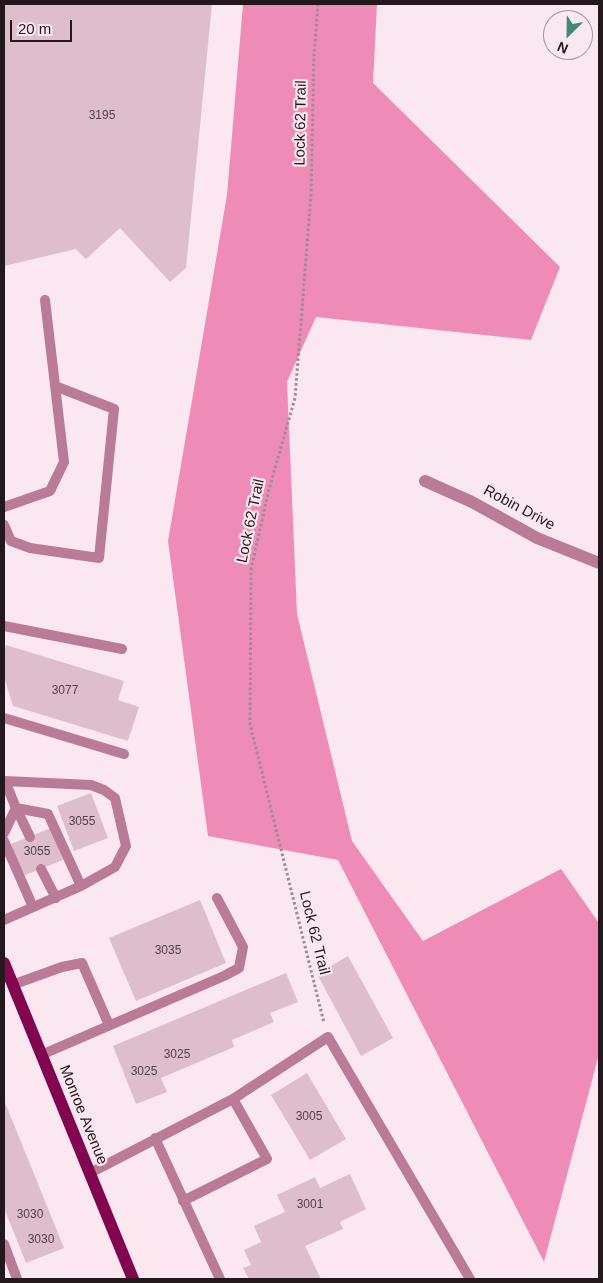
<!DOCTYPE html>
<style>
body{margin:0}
#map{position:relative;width:603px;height:1283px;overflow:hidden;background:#fbe7ef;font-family:Arial,sans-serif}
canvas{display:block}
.frame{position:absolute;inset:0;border:5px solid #23181c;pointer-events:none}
.north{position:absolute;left:543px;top:10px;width:50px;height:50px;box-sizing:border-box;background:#fbe7ef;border:1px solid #a5949b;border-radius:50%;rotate:203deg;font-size:14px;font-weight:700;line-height:20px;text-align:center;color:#23181c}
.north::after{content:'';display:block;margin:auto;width:18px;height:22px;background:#44877b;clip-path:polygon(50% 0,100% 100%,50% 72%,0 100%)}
.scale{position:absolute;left:10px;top:20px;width:62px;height:22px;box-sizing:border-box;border:2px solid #23181c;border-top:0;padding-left:6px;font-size:15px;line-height:18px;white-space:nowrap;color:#23181c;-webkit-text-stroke:4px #fbe7ef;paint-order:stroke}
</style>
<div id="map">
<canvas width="603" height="1283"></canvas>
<div class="frame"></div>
<div class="north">N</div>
<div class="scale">20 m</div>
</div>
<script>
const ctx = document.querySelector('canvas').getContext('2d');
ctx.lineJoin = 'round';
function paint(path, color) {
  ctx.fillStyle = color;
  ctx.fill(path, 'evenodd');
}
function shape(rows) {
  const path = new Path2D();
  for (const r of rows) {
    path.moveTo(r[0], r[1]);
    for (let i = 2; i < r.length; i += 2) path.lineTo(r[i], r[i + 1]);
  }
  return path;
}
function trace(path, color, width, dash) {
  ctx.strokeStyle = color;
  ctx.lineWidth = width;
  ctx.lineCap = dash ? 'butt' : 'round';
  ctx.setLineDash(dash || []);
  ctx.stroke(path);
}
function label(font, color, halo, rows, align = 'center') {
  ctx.font = font + ' Arial,sans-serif';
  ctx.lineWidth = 4.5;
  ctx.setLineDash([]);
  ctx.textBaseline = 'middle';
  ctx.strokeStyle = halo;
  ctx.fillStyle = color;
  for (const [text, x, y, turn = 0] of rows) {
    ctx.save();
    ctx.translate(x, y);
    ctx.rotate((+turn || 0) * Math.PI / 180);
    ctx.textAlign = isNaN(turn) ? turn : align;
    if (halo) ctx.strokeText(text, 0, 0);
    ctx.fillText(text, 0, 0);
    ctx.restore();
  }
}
paint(shape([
 [243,4,377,4,373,83,560,267,531,340,316,317,287,382,297,614,352,841,423,941,561,869,599,923,599,1054,544,1262,338,860,208,836,168,541,227,195]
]), '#ee8cb7');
paint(shape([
 [4,4,212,4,186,268,170,282,120,228,86,259,76,249,4,266],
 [6,645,124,681,118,700,139,707,128,741,13,706,4,677,4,653],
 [91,793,108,838,74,851,57,806],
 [51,828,63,860,23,876,11,844],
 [200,900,226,963,136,1001,109,938],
 [348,956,393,1038,361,1056,317,974],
 [286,973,298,1002,270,1013,274,1022,232,1040,234,1047,161,1078,167,1092,136,1104,113,1046],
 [307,1073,346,1139,310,1160,271,1095],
 [4,1100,64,1248,26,1263,4,1208],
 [350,1174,366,1209,340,1222,343,1229,305,1246,321,1279,249,1279,243,1268,251,1265,244,1250,261,1242,254,1226,285,1212,277,1195,315,1177,320,1188]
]), '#debecb');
trace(shape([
 [318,4,314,54,311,195,295,398,269,489,251,570,250,724,324,1023]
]), '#9c8c93', 3, [2.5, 2.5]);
trace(shape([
 [4,507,50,491,64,462,45,300],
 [4,525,11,541,30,548,99,558,114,409,55,386],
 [4,626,122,649],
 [4,718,124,754],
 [4,781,91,785,104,790,115,798,126,846,115,867,81,886],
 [4,833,16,808,30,837],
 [4,841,33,907],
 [41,869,56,898],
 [4,920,81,886,48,814,16,808,5,781],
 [12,985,62,967,82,963,109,1025],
 [41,1055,224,976,239,968,243,947,217,898],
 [155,1138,220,1279],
 [90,1173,233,1099,328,1037,470,1279],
 [183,1201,267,1159,233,1099],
 [4,1244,17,1279]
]), '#ba7b96', 10);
trace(shape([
 [425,481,472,502,537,538,599,563]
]), '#ba7b96', 12);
trace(shape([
 [4,963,133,1279]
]), '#81054f', 12);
label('12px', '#524248', null, [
 ["3195",102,116],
 ["3077",65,691],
 ["3055",82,822],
 ["3055",37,852],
 ["3035",168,951],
 ["3025",177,1055],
 ["3025",144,1072],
 ["3005",309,1117],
 ["3001",310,1205],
 ["3030",30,1215],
 ["3030",41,1240]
]);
label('15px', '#23181c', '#fbe7ef', [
 ["Lock 62 Trail",301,123,-89],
 ["Robin Drive",519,508,28],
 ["Lock 62 Trail",251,521,-78],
 ["Lock 62 Trail",314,933,76],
 ["Monroe Avenue",83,1115,68]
]);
</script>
